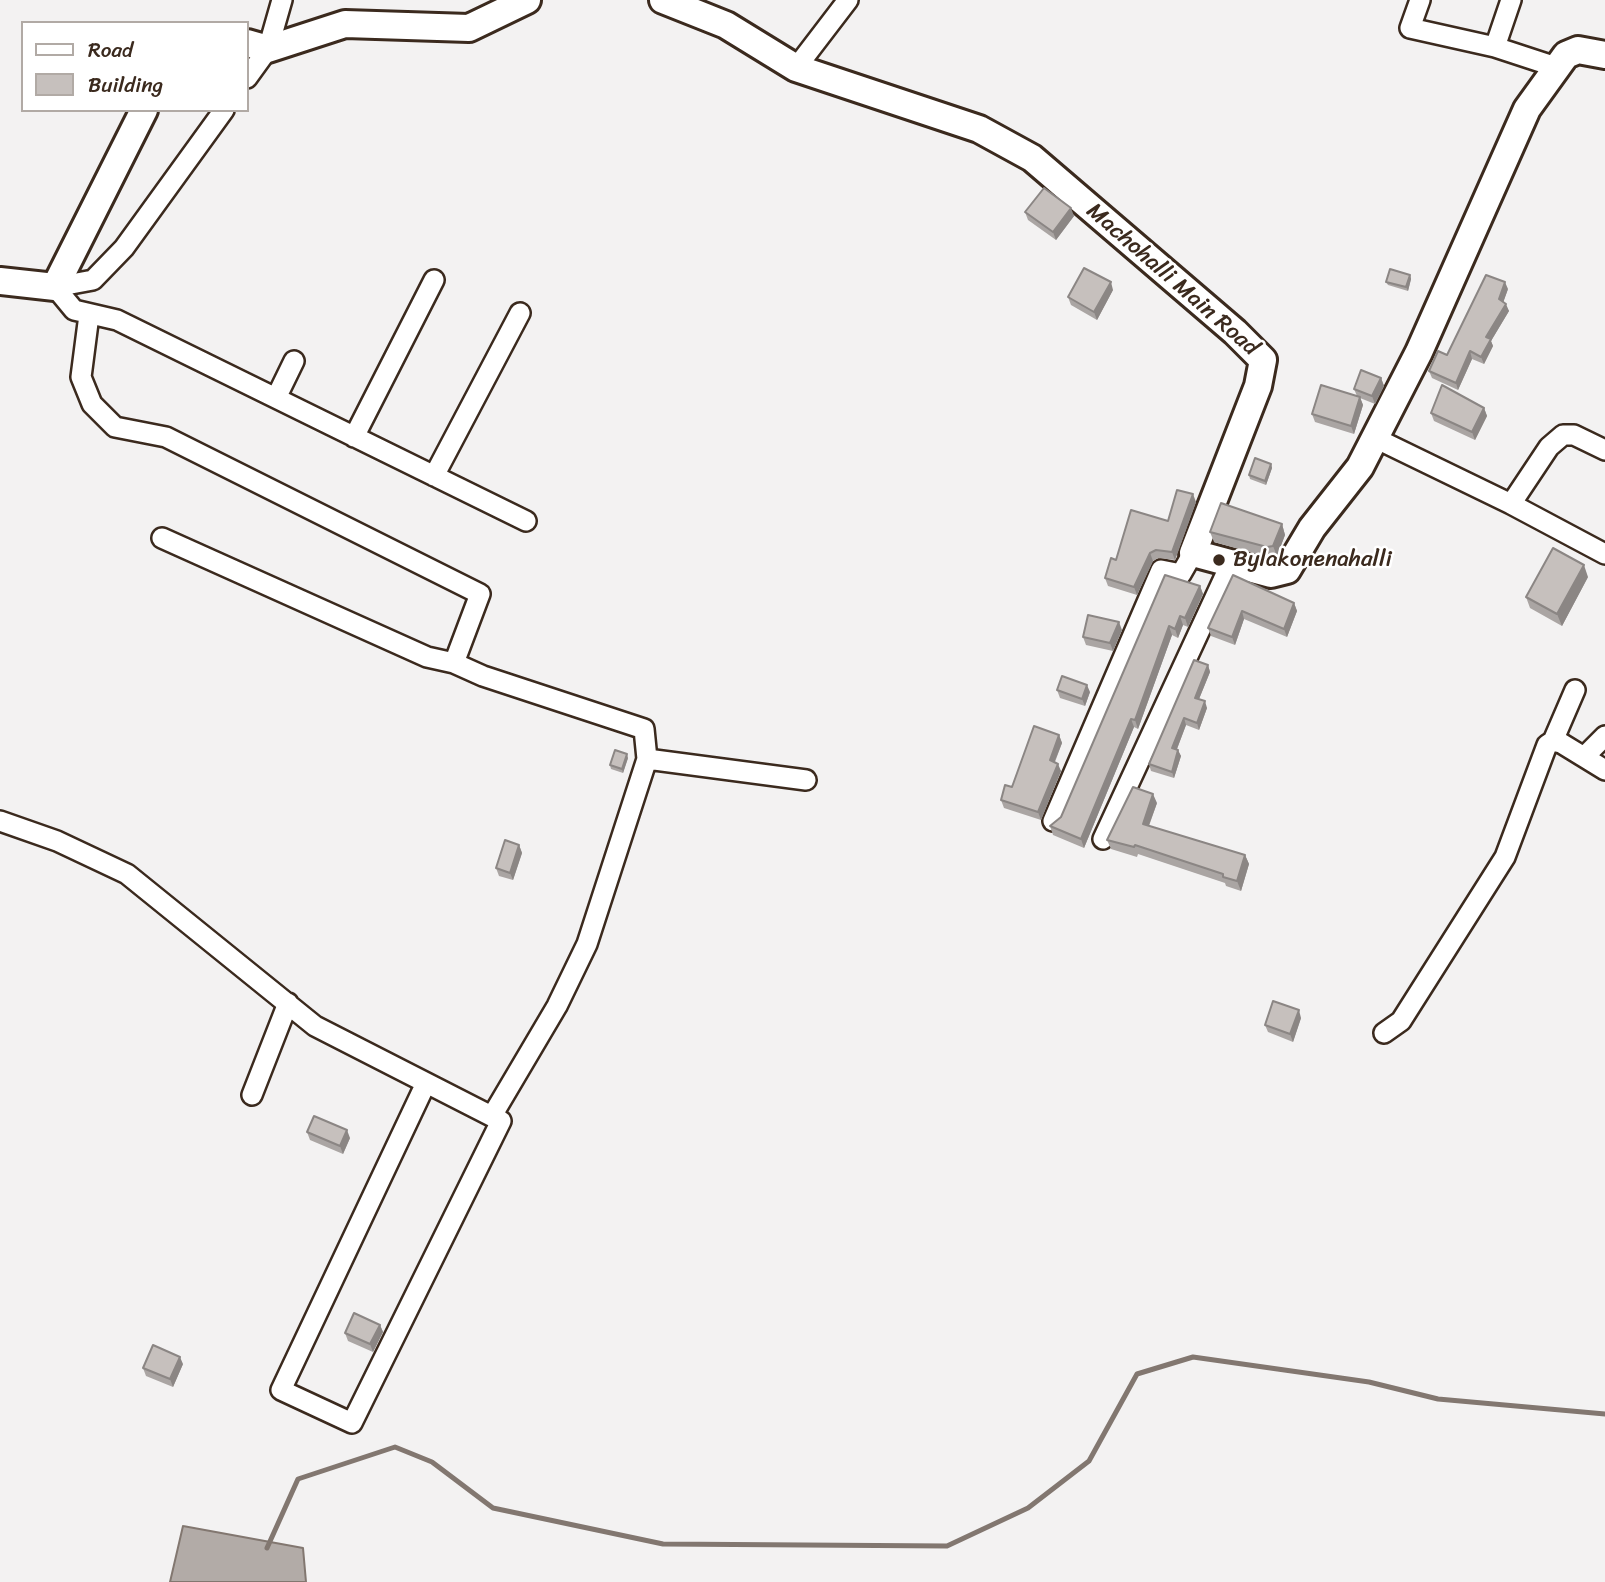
<!DOCTYPE html>
<style>
body{margin:0}
#map{position:relative;width:1605px;height:1582px;overflow:hidden;background:#f3f2f2;font-family:Sriracha,sans-serif}
canvas{display:block}
.legend{position:absolute;left:21px;top:21px;width:228px;height:91px;box-sizing:border-box;background:#fff;border:2px solid #b1aaa5;margin:0;padding:9px 12px;list-style:none;font-size:21px;color:#3b2a1e}
.legend li{display:flex;align-items:center;gap:14px;height:35px}
.legend b{width:35px;border:2px solid #b1aaa5}
</style>
<div id="map">
<canvas width="1605" height="1582"></canvas>
<ul class="legend">
<li><b style="height:9px;background:#fff"></b>Road</li>
<li><b style="height:19px;background:#c6c0bd"></b>Building</li>
</ul>
</div>
<script>
const ctx = document.querySelector('canvas').getContext('2d');
ctx.lineJoin = 'round';
function paint(path, color) {
  ctx.fillStyle = color;
  ctx.fill(path, 'evenodd');
}
function shape(rows) {
  const path = new Path2D();
  for (const r of rows) {
    path.moveTo(r[0], r[1]);
    for (let i = 2; i < r.length; i += 2) path.lineTo(r[i], r[i + 1]);
  }
  return path;
}
function trace(path, color, width, dash) {
  ctx.strokeStyle = color;
  ctx.lineWidth = width;
  ctx.lineCap = dash ? 'butt' : 'round';
  ctx.setLineDash(dash || []);
  ctx.stroke(path);
}
function label(font, color, halo, rows, align = 'center') {
  ctx.font = font + ' Sriracha,sans-serif';
  ctx.lineWidth = 5;
  ctx.setLineDash([]);
  ctx.textBaseline = 'middle';
  ctx.strokeStyle = halo;
  ctx.fillStyle = color;
  for (const [text, x, y, turn = 0] of rows) {
    ctx.save();
    ctx.translate(x, y);
    ctx.rotate((+turn || 0) * Math.PI / 180);
    ctx.textAlign = isNaN(turn) ? turn : align;
    if (halo) ctx.strokeText(text, 0, 0);
    ctx.fillText(text, 0, 0);
    ctx.restore();
  }
}
const water = shape([
 [183,1526,303,1548,306,1582,170,1582,183,1526]
]);
paint(water, '#b2aba7');
trace(water, '#827770', 2);
trace(shape([
 [267,1548,298,1479,395,1447,432,1462,493,1508,663,1544,947,1546,1028,1508,1089,1461,1137,1374,1193,1357,1369,1382,1438,1399,1605,1414]
]), '#827770', 5);
const street = shape([
 [1420,0,1410,28,1495,47,1556,67],
 [1495,47,1511,0],
 [796,68,848,0],
 [247,78,268,49,282,0],
 [55,287,74,310,117,320,526,521],
 [55,287,93,280,124,248,224,110],
 [89,315,81,377,92,404,115,427,166,437,480,594,454,663],
 [276,398,294,361],
 [354,437,434,280],
 [1375,438,1511,504,1605,554],
 [434,476,520,313],
 [1511,504,1549,447,1563,435,1574,435,1605,450],
 [162,538,427,657,454,663,483,676,644,729,647,759,587,944,557,1006,492,1116],
 [1553,741,1575,690],
 [1584,757,1605,736],
 [647,759,806,780],
 [0,821,57,841,127,874,315,1026,501,1121,352,1423,281,1390,426,1083],
 [1053,821,1161,570,1181,574,1193,553],
 [1103,839,1231,563],
 [1384,1033,1401,1021,1505,857,1547,745,1553,741,1561,743,1605,770],
 [252,1095,288,1003]
]);
const secondary = shape([
 [663,0,726,25,796,68,979,129,1032,158,1235,332,1263,360,1258,386,1193,553,1271,574,1287,570,1312,528,1360,467,1419,352,1527,109,1566,55,1578,50,1605,55],
 [247,43,268,49,345,24,469,28,527,0],
 [0,281,55,287,144,110]
]);
trace(street, '#3b2a1e', 24);
trace(secondary, '#3b2a1e', 32);
trace(street, '#fff', 19);
trace(secondary, '#fff', 26);
paint(shape([
 [1025,212,1074,216,1056,240,1028,220],
 [1410,275,1411,279,1408,291,1388,285,1386,282],
 [1508,289,1503,302,1509,311,1491,341,1493,346,1484,364,1472,359,1458,390,1432,378,1429,371,1447,355],
 [1113,290,1097,320,1071,305,1068,297],
 [1381,378,1384,386,1375,404,1360,398,1363,405,1354,434,1315,422,1312,414,1357,396,1354,389],
 [1484,408,1487,416,1475,440,1434,421,1431,413],
 [1271,464,1272,468,1266,485,1250,479,1249,475],
 [1196,502,1175,560,1158,558,1153,561,1137,595,1108,586,1105,578,1116,560,1168,521],
 [1282,524,1285,535,1277,556,1271,558,1214,542,1210,532],
 [1165,575,1200,586,1203,594,1188,627,1183,625,1178,638,1172,635,1138,729,1134,727,1084,848,1053,835,1050,826,1061,817],
 [1233,575,1294,603,1297,611,1287,637,1244,619,1235,645,1211,636,1208,628],
 [1588,577,1562,626,1530,608,1526,597],
 [1122,630,1113,651,1086,645,1083,637],
 [1208,665,1210,672,1199,699,1207,708,1199,730,1186,725,1177,749,1181,756,1174,778,1151,771,1149,764],
 [1057,690,1090,692,1085,706,1060,698],
 [1059,735,1062,743,1055,762,1061,771,1041,820,1004,808,1001,800],
 [628,758,623,773,611,769,610,765],
 [1157,803,1149,826,1245,855,1249,864,1241,891,1226,886,1225,883,1138,854,1137,857,1111,849,1107,840],
 [519,845,522,853,513,880,499,876,496,868],
 [1301,1018,1293,1042,1268,1032,1265,1025],
 [307,1132,350,1138,343,1154,310,1140],
 [380,1325,383,1332,373,1352,348,1341,345,1333],
 [183,1364,173,1387,146,1376,143,1368]
]), '#aaa5a3');
paint(shape([
 [1071,208,1074,216,1056,240,1053,232],
 [1410,275,1411,279,1408,291,1406,287],
 [1111,282,1113,290,1097,320,1094,312],
 [1505,282,1508,289,1502,306,1499,299],
 [1506,304,1509,311,1491,341,1493,346,1484,364,1481,357,1486,337],
 [1470,351,1472,359,1458,390,1456,383],
 [1381,378,1384,386,1375,404,1372,396],
 [1360,397,1363,405,1354,434,1351,426],
 [1484,408,1487,416,1475,440,1472,432],
 [1271,464,1272,468,1266,485,1265,481],
 [1193,494,1196,502,1175,560,1172,552],
 [1282,524,1285,535,1277,556,1273,546],
 [1150,553,1153,561,1137,595,1134,587],
 [1584,565,1588,577,1562,626,1557,614],
 [1200,586,1203,594,1188,627,1185,618],
 [1294,603,1297,611,1287,637,1284,629],
 [1242,611,1244,619,1235,645,1232,637],
 [1180,616,1183,625,1178,638,1175,629],
 [1119,622,1122,630,1113,651,1110,643],
 [1169,626,1172,635,1138,729,1135,720],
 [1208,665,1210,672,1197,704,1195,698],
 [1087,685,1090,692,1085,706,1082,699],
 [1205,701,1207,708,1199,730,1197,723],
 [1184,718,1186,725,1175,754,1172,748],
 [1131,719,1134,727,1084,848,1081,839],
 [1059,735,1062,743,1052,768,1050,760],
 [1178,750,1181,756,1174,778,1172,772],
 [627,754,628,758,623,773,622,769],
 [1058,764,1061,771,1041,820,1038,812],
 [1153,794,1157,803,1146,833,1143,824],
 [519,845,522,853,513,880,510,873],
 [1245,855,1249,864,1241,891,1237,881],
 [1299,1010,1301,1018,1293,1042,1290,1034],
 [347,1130,350,1138,343,1154,340,1146],
 [380,1325,383,1332,373,1352,370,1344],
 [180,1357,183,1364,173,1387,170,1379]
]), '#8b8684');
const building = shape([
 [1044,188,1071,208,1053,232,1025,212,1044,188],
 [1084,268,1111,282,1094,312,1068,297,1084,268],
 [1390,269,1410,275,1406,287,1386,282,1390,269],
 [1486,275,1505,282,1499,299,1506,304,1486,337,1491,339,1481,357,1470,351,1456,383,1429,371,1438,351,1447,355,1486,275],
 [1361,370,1381,378,1372,396,1354,389,1361,370],
 [1321,385,1360,397,1351,426,1312,414,1321,385],
 [1442,385,1484,408,1472,432,1431,413,1442,385],
 [1255,458,1271,464,1265,481,1249,475,1255,458],
 [1177,490,1193,494,1172,552,1156,550,1150,553,1134,587,1105,578,1111,558,1116,560,1131,510,1168,521,1177,490],
 [1221,503,1282,524,1273,546,1267,547,1210,532,1221,503],
 [1553,548,1584,565,1557,614,1526,597,1553,548],
 [1165,575,1200,586,1185,618,1180,616,1175,629,1169,626,1135,720,1131,719,1081,839,1050,826,1061,817,1165,575],
 [1233,575,1294,603,1284,629,1242,611,1232,637,1208,628,1233,575],
 [1088,615,1119,622,1110,643,1083,637,1088,615],
 [1194,660,1208,665,1195,698,1205,701,1197,723,1184,718,1172,748,1178,750,1172,772,1149,764,1194,660],
 [1062,676,1087,685,1082,699,1057,690,1062,676],
 [1034,726,1059,735,1050,760,1058,764,1038,812,1001,800,1005,785,1012,787,1034,726],
 [615,750,627,754,622,769,610,765,615,750],
 [1133,787,1153,794,1143,824,1245,855,1237,881,1223,877,1223,874,1135,845,1134,847,1107,840,1133,787],
 [505,840,519,845,510,873,496,868,505,840],
 [1273,1001,1299,1010,1290,1034,1265,1025,1273,1001],
 [314,1116,347,1130,340,1146,307,1132,314,1116],
 [354,1313,380,1325,370,1344,345,1333,354,1313],
 [153,1345,180,1357,170,1379,143,1368,153,1345]
]);
paint(building, '#c6c0bd');
trace(building, '#8b8684', 2);
for (const [x, y, r, color] of [
 [1219,560,7,"#3b2a1e"]
]) {
  const dot = new Path2D();
  dot.arc(x, y, r, 0, 2 * Math.PI);
  ctx.fillStyle = color;
  ctx.fill(dot);
  trace(dot, '#fff', 2.5);
}
label('23px', '#3b2a1e', '#fff', [
 ["Machohalli Main Road",1172,280,41]
]);
label('23px', '#3b2a1e', '#fff', [
 ["Bylakonenahalli",1233,560]
], 'left');
</script>
